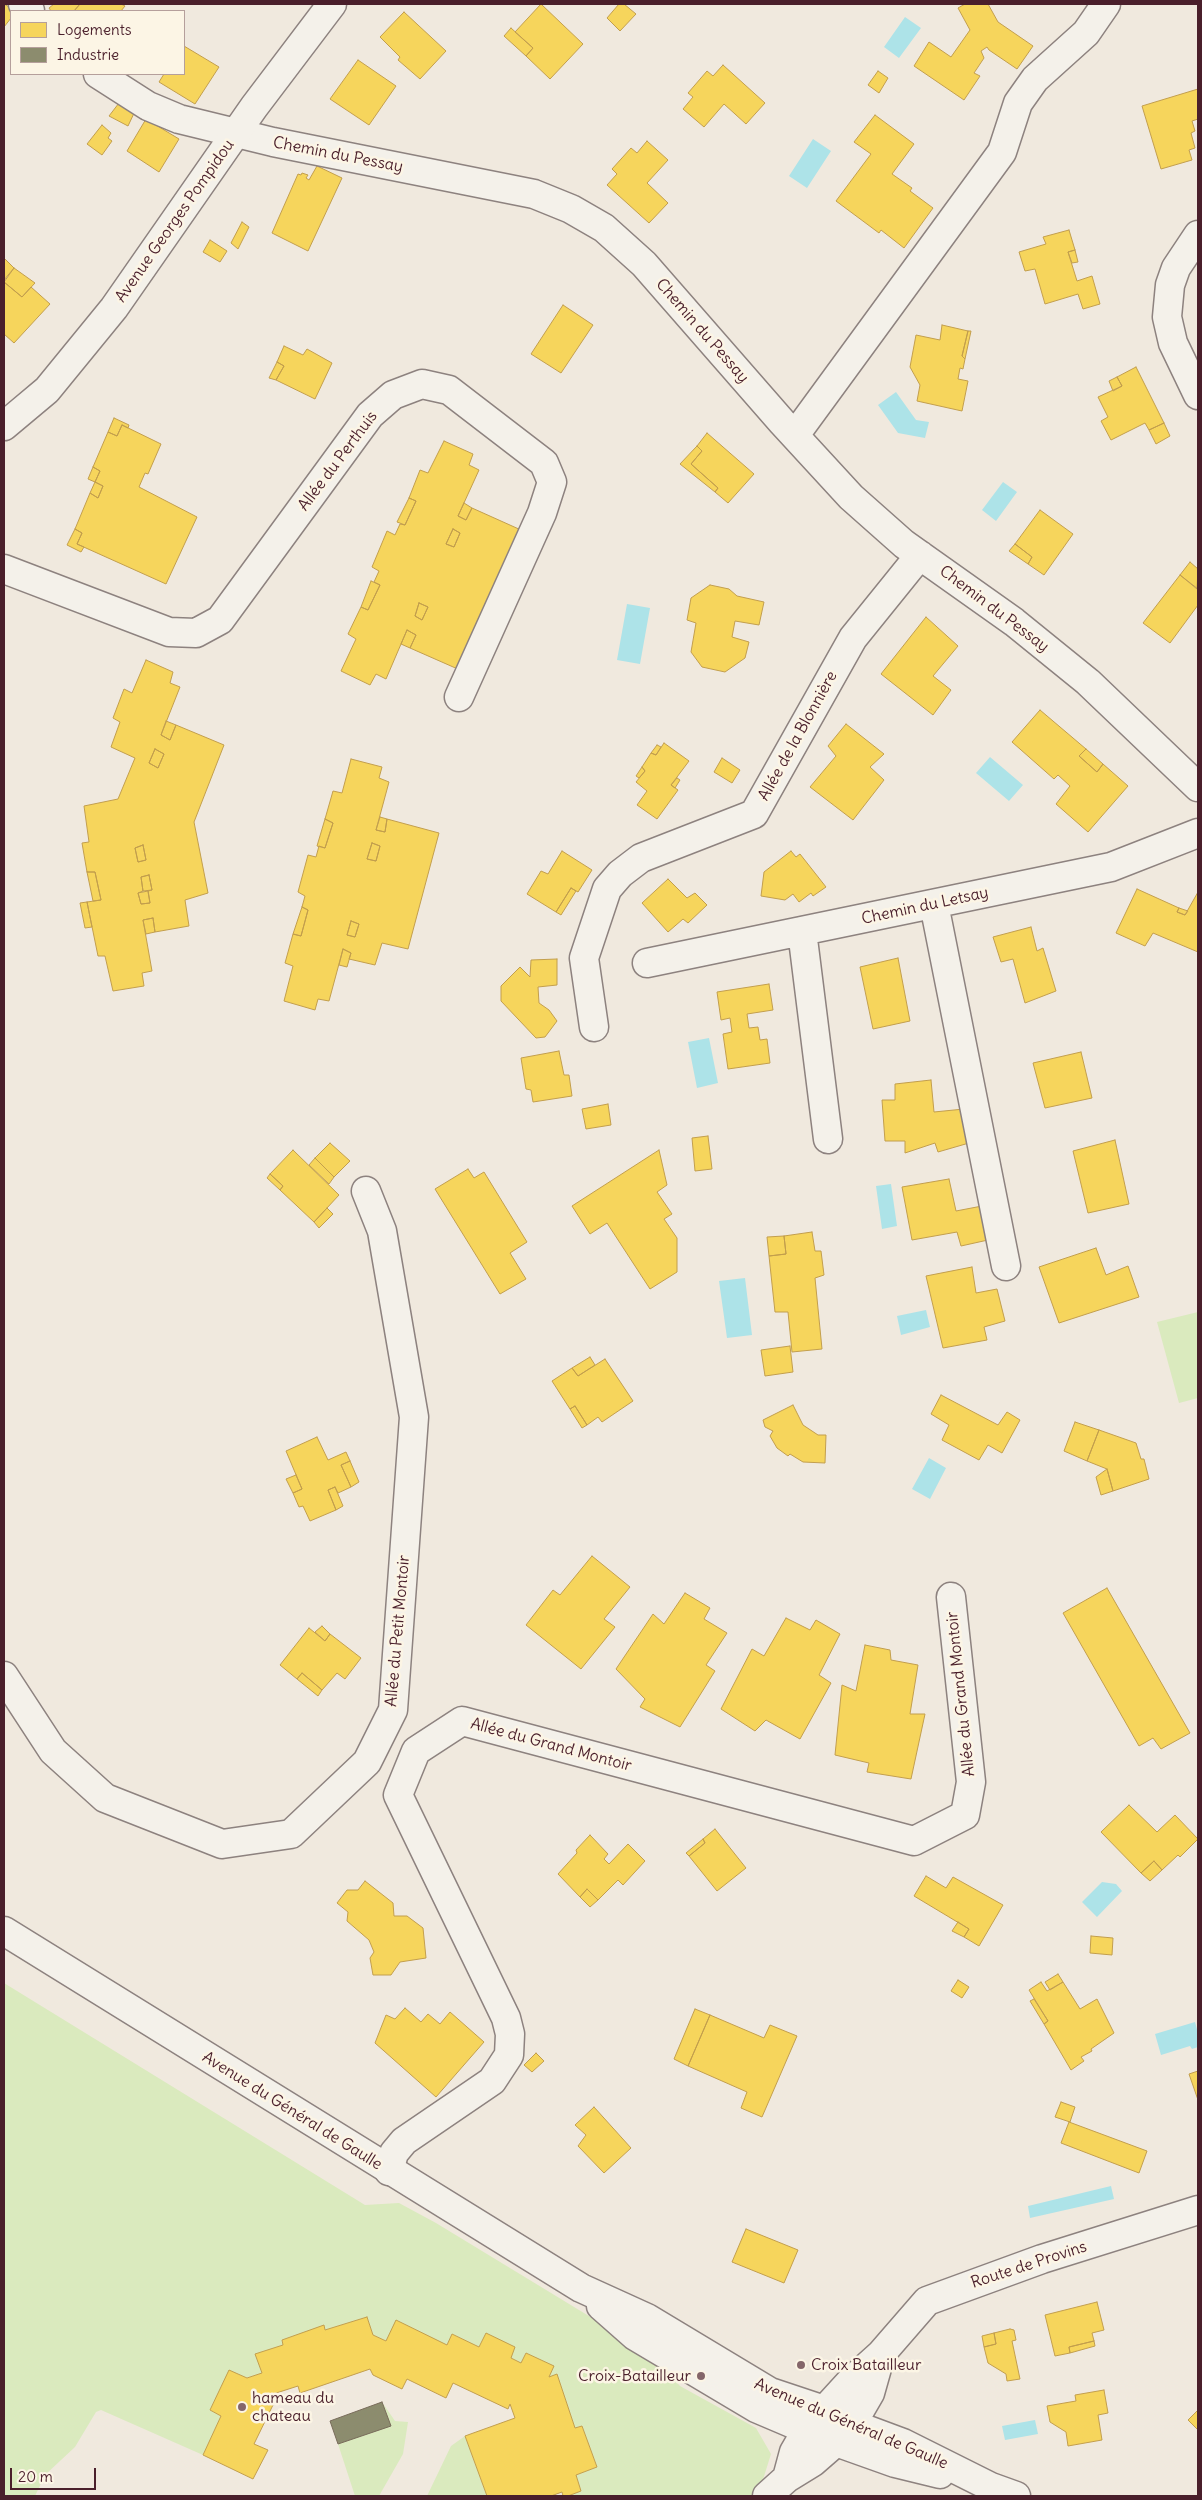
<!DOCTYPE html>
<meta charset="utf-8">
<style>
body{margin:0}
#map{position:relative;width:1202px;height:2500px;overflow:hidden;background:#f0e9de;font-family:Delius,sans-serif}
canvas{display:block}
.frame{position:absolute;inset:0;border:5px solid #4a1f2b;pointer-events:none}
.legend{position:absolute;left:10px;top:10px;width:175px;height:65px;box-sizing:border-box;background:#fcf5e5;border:1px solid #b59f9b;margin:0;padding:6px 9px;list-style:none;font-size:15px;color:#4a1f2b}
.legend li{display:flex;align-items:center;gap:10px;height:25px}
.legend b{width:25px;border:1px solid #b59f9b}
.scale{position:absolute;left:10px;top:2468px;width:86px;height:22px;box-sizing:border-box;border:2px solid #4a1f2b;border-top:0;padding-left:6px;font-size:15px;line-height:18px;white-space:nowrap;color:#4a1f2b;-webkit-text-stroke:4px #fcf5e5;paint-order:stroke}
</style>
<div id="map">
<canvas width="1202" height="2500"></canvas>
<div class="frame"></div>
<ul class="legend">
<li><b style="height:14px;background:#f6d55c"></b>Logements</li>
<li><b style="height:14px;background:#8c8c6e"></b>Industrie</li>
</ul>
<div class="scale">20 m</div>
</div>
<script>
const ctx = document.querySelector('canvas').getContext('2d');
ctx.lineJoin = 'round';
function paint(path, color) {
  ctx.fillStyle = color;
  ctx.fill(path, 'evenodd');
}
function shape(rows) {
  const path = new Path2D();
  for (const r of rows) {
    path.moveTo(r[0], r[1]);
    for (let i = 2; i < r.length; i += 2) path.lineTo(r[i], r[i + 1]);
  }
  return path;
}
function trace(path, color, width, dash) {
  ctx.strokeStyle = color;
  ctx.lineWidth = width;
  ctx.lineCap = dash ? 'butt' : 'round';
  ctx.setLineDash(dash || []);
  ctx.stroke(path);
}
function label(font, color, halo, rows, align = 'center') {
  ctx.font = font + ' Delius,sans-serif';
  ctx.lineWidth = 5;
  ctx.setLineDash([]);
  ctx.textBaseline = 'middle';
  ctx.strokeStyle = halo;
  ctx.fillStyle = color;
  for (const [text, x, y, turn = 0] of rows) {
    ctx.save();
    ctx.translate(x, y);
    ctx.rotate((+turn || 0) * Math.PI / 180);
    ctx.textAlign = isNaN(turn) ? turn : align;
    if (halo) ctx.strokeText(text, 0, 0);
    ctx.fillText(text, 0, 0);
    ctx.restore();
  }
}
paint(shape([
 [1198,1312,1198,1398,1179,1403,1157,1322],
 [4,1983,365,2205,399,2203,436,2223,602,2324,656,2360,680,2386,756,2428,771,2454,761,2486,755,2496,568,2496,581,2491,576,2475,597,2467,582,2426,575,2428,557,2375,549,2377,553,2366,526,2353,521,2363,511,2358,486,2334,479,2347,452,2334,447,2345,386,2341,373,2335,367,2317,325,2330,324,2326,282,2340,283,2345,256,2354,262,2373,247,2378,229,2371,210,2410,221,2416,203,2455,101,2410,96,2412,75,2447,45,2475,35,2496,4,2496],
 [382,2402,395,2421,408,2422,403,2454,379,2496,355,2496,338,2444],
 [465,2436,487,2496,427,2496,451,2446]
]), '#daeabe');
paint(shape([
 [905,17,921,28,899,58,884,47],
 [813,139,831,151,807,188,789,176],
 [896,392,916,420,929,422,925,438,898,433,878,405],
 [1003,482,1017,492,996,521,982,510],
 [627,604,650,608,640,664,617,660],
 [990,757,1023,785,1009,801,976,773],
 [709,1038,718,1083,697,1088,688,1042],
 [891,1184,897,1226,882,1229,876,1186],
 [745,1278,752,1335,727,1338,719,1281],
 [926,1310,930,1327,901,1335,897,1316],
 [929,1458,946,1468,930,1499,912,1489],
 [1102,1882,1116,1884,1122,1891,1097,1917,1082,1902],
 [1195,2022,1198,2033,1198,2047,1192,2049,1190,2046,1161,2055,1155,2034],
 [1111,2186,1114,2199,1030,2218,1028,2206],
 [1035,2420,1038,2434,1005,2440,1002,2426]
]), '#ade3e8');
const homes = shape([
 [4,4,16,11,11,11,11,18,4,27,4,4],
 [54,4,80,4,74,11,51,11,49,8,54,4],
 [80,4,121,4,125,6,121,11,74,11,80,4],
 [541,4,583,44,550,79,526,56,533,48,515,32,541,4],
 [619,4,624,4,636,14,620,31,607,18,619,4],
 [965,4,988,4,998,22,1033,46,1017,69,989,50,987,47,981,51,984,58,974,73,980,76,964,100,914,66,929,42,951,57,970,30,958,8,965,4],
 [404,12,446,51,420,79,398,60,400,57,380,37,404,12],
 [511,28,533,48,526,56,504,36,511,28],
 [184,46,219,67,195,104,159,82,164,74,184,74,184,46],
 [358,60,396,86,369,125,330,99,358,60],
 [723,65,765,103,746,124,724,104,704,127,683,109,693,97,688,93,707,71,713,76,723,65],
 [878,71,888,78,879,93,868,85,878,71],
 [1198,89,1198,119,1192,121,1195,131,1191,133,1195,148,1189,150,1192,160,1161,169,1142,106,1198,89],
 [119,103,136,109,128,126,109,116,119,103],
 [875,115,914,144,892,174,912,188,910,191,933,208,904,248,881,230,879,233,836,201,871,154,854,142,875,115],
 [146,119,179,139,159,172,127,151,146,119],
 [102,125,111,133,108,138,112,141,102,155,87,144,102,125],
 [647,141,668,160,647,183,668,203,649,223,607,185,617,174,612,169,631,148,637,153,647,141],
 [317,166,342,178,308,251,272,233,298,174,301,175,302,173,308,175,306,178,309,180,317,166],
 [242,222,249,227,238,249,231,243,242,222],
 [1069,230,1075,250,1068,252,1077,281,1092,276,1100,304,1083,309,1078,294,1045,304,1035,269,1025,271,1019,252,1046,244,1043,237,1069,230],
 [210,240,227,251,220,262,203,252,210,240],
 [1075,250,1078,262,1072,263,1068,252,1075,250],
 [4,258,14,268,4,280,4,258],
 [14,268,35,283,22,297,4,282,14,268],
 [4,282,22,297,31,287,50,304,14,343,4,334,4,282],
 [563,305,593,325,561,373,531,354,563,305],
 [942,325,968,331,962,356,965,359,963,369,960,368,958,379,968,381,962,411,917,401,920,385,910,367,916,335,940,340,942,325],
 [968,331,971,331,965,359,962,356,968,331],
 [284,346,303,355,307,349,332,363,315,399,276,380,284,366,277,362,284,346],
 [277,362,284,366,276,380,269,378,277,362],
 [1136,367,1164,423,1149,430,1145,423,1111,440,1101,421,1108,417,1098,397,1122,386,1117,377,1136,367],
 [1117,377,1122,386,1113,391,1109,381,1117,377],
 [114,418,129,425,128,428,122,425,117,436,108,432,114,418],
 [1164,423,1170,436,1156,444,1149,430,1164,423],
 [122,425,161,444,148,474,145,473,139,487,197,517,166,584,77,544,82,533,75,529,90,493,98,498,103,486,95,482,100,471,93,467,108,432,117,436,122,425],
 [707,433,754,474,728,503,715,492,718,488,691,464,702,451,697,446,707,433],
 [444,441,473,454,469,465,479,470,458,516,466,520,472,508,521,530,460,670,410,648,416,635,407,630,386,679,376,674,370,685,341,671,356,639,348,634,361,607,368,610,380,585,374,582,379,571,372,567,387,531,395,535,400,524,405,525,416,501,409,498,420,470,428,473,444,441],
 [453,529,460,533,454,547,446,544,453,529],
 [419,603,428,607,422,620,415,616,419,603],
 [697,446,702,451,691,464,718,488,715,492,680,464,697,446],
 [93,467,100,471,95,482,88,479,93,467],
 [95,482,103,486,98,498,90,493,95,482],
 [409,498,416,501,405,525,397,522,409,498],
 [464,503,472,508,466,520,458,516,464,503],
 [1040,510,1073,534,1044,575,1028,564,1032,557,1015,544,1040,510],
 [75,529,82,533,77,544,84,547,81,552,67,545,75,529],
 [453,529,460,533,454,547,446,544,453,529],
 [1015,544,1032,557,1028,564,1009,551,1015,544],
 [1190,562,1198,569,1197,589,1180,575,1190,562],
 [1180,575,1198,589,1198,605,1170,643,1143,623,1180,575],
 [371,581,380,585,368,610,361,607,371,581],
 [710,585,729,589,737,596,764,602,759,625,735,621,732,637,749,642,745,658,725,672,702,667,691,652,696,623,687,620,691,598,710,585],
 [419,603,428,607,422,620,415,616,419,603],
 [926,617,958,646,933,676,951,690,933,715,881,674,926,617],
 [407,630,416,635,410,648,401,644,407,630],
 [146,660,173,672,170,683,180,687,161,735,170,740,176,725,224,745,194,822,208,893,185,900,189,926,155,932,153,918,143,920,152,971,142,973,144,986,113,991,105,956,98,956,87,902,101,900,95,872,87,872,82,843,89,842,84,806,118,799,135,758,111,747,120,722,113,718,124,689,132,693,146,660],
 [155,749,164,754,158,768,149,763,155,749],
 [143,845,146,860,138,862,135,848,143,845],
 [149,875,152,890,148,891,150,903,141,904,138,893,143,891,141,877,149,875],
 [1040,710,1086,749,1079,756,1097,772,1103,764,1128,786,1088,832,1056,804,1070,786,1058,775,1054,779,1012,742,1040,710],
 [166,721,176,725,170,740,161,735,166,721],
 [846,724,884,754,870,767,884,780,853,820,810,787,836,756,828,746,846,724],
 [664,743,689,761,671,785,678,790,657,819,637,805,647,791,636,782,645,771,642,767,651,753,656,755,664,743],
 [657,745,661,747,656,755,651,753,657,745],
 [155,749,164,754,158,768,149,763,155,749],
 [1086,749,1103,764,1097,772,1079,756,1086,749],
 [722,758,740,770,732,783,714,772,722,758],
 [351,759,382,767,379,778,389,782,376,830,385,832,387,819,439,833,408,949,382,943,375,965,349,959,351,953,343,949,329,1001,318,999,315,1010,284,1001,293,966,285,963,293,934,301,936,308,910,302,907,305,896,298,892,308,855,316,857,319,846,325,848,333,823,325,819,333,791,342,793,351,759],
 [372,843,380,846,376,861,367,859,372,843],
 [351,921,359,924,355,937,347,935,351,921],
 [642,767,645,771,639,778,636,776,642,767],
 [677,778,680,780,675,788,671,785,677,778],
 [380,817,387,819,385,832,376,830,380,817],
 [325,819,333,823,325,848,317,846,325,819],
 [372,843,380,846,376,861,367,859,372,843],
 [143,845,146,860,138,862,135,848,143,845],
 [562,851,592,870,578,892,571,888,556,912,527,894,541,871,548,874,562,851],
 [791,851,796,857,800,854,826,887,813,896,811,893,799,902,793,894,785,900,761,896,764,872,791,851],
 [87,872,95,872,101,900,93,901,87,872],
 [149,875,152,890,143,891,141,877,149,875],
 [668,879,687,898,695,893,707,905,688,923,683,919,668,932,642,903,668,879],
 [571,888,576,891,561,915,556,912,571,888],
 [1137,889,1179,908,1177,912,1185,915,1198,892,1198,952,1153,933,1145,946,1116,933,1137,889],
 [148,891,150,903,141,904,138,893,148,891],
 [87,902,92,927,85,928,80,903,87,902],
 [302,907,308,910,301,936,293,934,302,907],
 [1179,908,1188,911,1185,915,1177,912,1179,908],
 [153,918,155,932,146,934,143,920,153,918],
 [351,921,359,924,355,937,347,935,351,921],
 [1031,927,1037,951,1043,948,1056,991,1025,1003,1013,959,1001,962,993,937,1031,927],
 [343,949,351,953,347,967,339,965,343,949],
 [898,958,910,1021,873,1029,860,967,898,958],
 [557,959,557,985,538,987,539,1003,549,1010,557,1021,545,1037,536,1038,501,1001,501,986,520,967,530,977,531,960,557,959],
 [769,984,773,1010,747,1014,749,1028,758,1027,760,1040,767,1039,770,1063,728,1069,723,1034,732,1032,730,1018,721,1020,717,992,769,984],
 [559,1051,564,1075,569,1075,572,1096,533,1102,531,1090,526,1089,521,1058,559,1051],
 [1081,1052,1092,1098,1045,1108,1033,1063,1081,1052],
 [931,1080,934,1112,964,1109,969,1143,938,1152,935,1143,905,1153,905,1141,885,1141,882,1100,895,1100,895,1084,931,1080],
 [608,1104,611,1125,586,1129,582,1109,608,1104],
 [708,1136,712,1169,695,1171,692,1138,708,1136],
 [1115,1140,1129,1204,1088,1213,1073,1151,1115,1140],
 [330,1143,350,1161,334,1177,315,1158,330,1143],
 [293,1150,339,1195,314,1222,280,1190,283,1186,270,1174,293,1150],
 [659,1150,667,1185,657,1192,672,1214,664,1219,677,1238,677,1272,650,1289,607,1223,590,1234,572,1206,659,1150],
 [315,1158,334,1177,329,1184,309,1165,315,1158],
 [468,1169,474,1178,484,1172,527,1242,510,1253,526,1279,500,1294,435,1189,468,1169],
 [270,1174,283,1186,280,1190,267,1178,270,1174],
 [949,1179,956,1211,982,1206,988,1240,961,1246,957,1232,912,1240,902,1187,949,1179],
 [327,1208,333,1214,319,1228,314,1222,327,1208],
 [812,1232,815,1251,821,1251,824,1275,815,1278,822,1349,792,1352,788,1312,775,1312,769,1256,786,1254,784,1236,812,1232],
 [784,1236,786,1254,769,1256,767,1237,784,1236],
 [1096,1248,1106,1275,1128,1266,1139,1297,1059,1323,1039,1267,1096,1248],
 [972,1267,976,1293,997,1289,1005,1321,984,1327,987,1340,943,1348,926,1276,972,1267],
 [790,1346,793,1372,765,1376,761,1350,790,1346],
 [590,1357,595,1365,578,1376,572,1368,590,1357],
 [605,1359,633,1401,602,1422,598,1417,587,1425,575,1406,570,1409,552,1381,572,1368,578,1376,605,1359],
 [941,1395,998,1425,1007,1412,1020,1420,1002,1453,988,1445,979,1460,942,1440,949,1425,931,1414,941,1395],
 [793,1405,803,1425,818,1435,826,1435,825,1463,803,1462,790,1454,788,1456,777,1448,770,1436,773,1431,765,1427,763,1420,793,1405],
 [575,1406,587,1425,582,1428,570,1409,575,1406],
 [1075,1422,1099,1430,1087,1461,1064,1451,1075,1422],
 [1099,1430,1136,1443,1141,1459,1144,1459,1149,1479,1113,1491,1107,1469,1087,1461,1099,1430],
 [317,1437,328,1460,346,1452,350,1461,341,1465,351,1487,338,1493,335,1487,328,1490,336,1510,310,1521,303,1506,299,1507,293,1493,302,1489,286,1451,317,1437],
 [350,1461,359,1482,351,1487,341,1465,350,1461],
 [1107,1469,1113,1491,1101,1495,1096,1477,1107,1469],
 [296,1475,302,1489,293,1493,286,1479,296,1475],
 [335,1487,343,1506,336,1510,328,1490,335,1487],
 [592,1556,630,1587,604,1619,615,1627,581,1669,526,1625,553,1590,560,1595,592,1556],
 [1107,1588,1190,1733,1161,1749,1153,1738,1139,1746,1063,1613,1107,1588],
 [685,1593,710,1608,704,1619,727,1633,706,1665,715,1671,680,1727,640,1707,645,1699,616,1669,653,1614,664,1624,685,1593],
 [786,1618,810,1630,816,1620,840,1634,819,1675,831,1683,800,1739,766,1720,755,1731,721,1709,752,1649,764,1656,786,1618],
 [322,1626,330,1634,325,1641,315,1632,322,1626],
 [309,1628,325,1641,330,1634,361,1658,345,1679,337,1673,322,1690,302,1673,297,1679,280,1665,309,1628],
 [865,1645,890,1650,891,1660,918,1665,910,1714,925,1714,911,1779,867,1772,869,1763,835,1755,842,1685,856,1691,865,1645],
 [302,1673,322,1690,318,1696,297,1679,302,1673],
 [1129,1805,1157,1832,1175,1815,1198,1839,1180,1857,1178,1855,1162,1870,1154,1861,1141,1873,1101,1832,1129,1805],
 [715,1829,746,1868,717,1891,689,1856,705,1843,703,1839,715,1829],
 [590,1835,608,1854,604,1859,609,1864,628,1844,645,1861,623,1885,618,1880,598,1900,587,1889,580,1897,558,1874,577,1853,576,1850,590,1835],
 [703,1839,705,1843,689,1856,686,1853,703,1839],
 [1154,1861,1162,1870,1150,1881,1141,1873,1154,1861],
 [926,1876,946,1888,953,1877,1003,1905,979,1946,964,1937,969,1929,914,1896,926,1876],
 [365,1881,393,1903,394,1916,407,1916,423,1928,426,1958,400,1962,391,1975,373,1975,370,1958,374,1952,369,1940,347,1921,348,1912,337,1903,347,1890,358,1890,365,1881],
 [587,1889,598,1900,590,1907,580,1897,587,1889],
 [958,1922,969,1929,964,1937,952,1931,958,1922],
 [1091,1936,1113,1938,1112,1955,1090,1953,1091,1936],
 [1058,1974,1063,1982,1050,1990,1045,1982,1058,1974],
 [958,1980,969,1987,962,1998,951,1991,958,1980],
 [1041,1982,1047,1991,1063,1982,1080,2009,1097,1999,1114,2033,1091,2049,1092,2051,1081,2057,1084,2061,1071,2070,1044,2024,1048,2021,1029,1990,1041,1982],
 [1034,1999,1048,2021,1044,2024,1030,2001,1034,1999],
 [405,2008,421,2022,428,2014,440,2024,450,2012,484,2042,436,2097,375,2043,386,2015,395,2019,405,2008],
 [695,2009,710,2015,688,2066,674,2059,695,2009],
 [710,2015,764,2038,770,2025,797,2036,762,2117,741,2108,747,2092,688,2066,710,2015],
 [536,2053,544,2061,532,2072,524,2065,536,2053],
 [1198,2071,1198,2100,1189,2074,1198,2071],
 [1061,2102,1075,2107,1070,2122,1055,2117,1061,2102],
 [594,2107,631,2148,604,2173,578,2146,586,2135,575,2125,594,2107],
 [1069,2122,1147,2151,1139,2173,1061,2143,1069,2122],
 [746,2229,798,2250,784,2283,732,2262,746,2229],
 [1097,2302,1104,2330,1092,2333,1094,2341,1069,2347,1070,2353,1055,2356,1045,2315,1097,2302],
 [367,2317,373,2335,386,2341,396,2320,447,2345,452,2334,479,2347,486,2333,515,2347,511,2358,521,2363,526,2353,554,2366,549,2377,557,2374,575,2428,582,2426,597,2467,576,2475,581,2491,568,2496,563,2496,562,2492,551,2496,487,2496,465,2436,515,2418,510,2404,508,2409,453,2383,446,2398,407,2379,402,2389,373,2375,370,2369,300,2393,298,2386,270,2395,273,2405,254,2444,268,2450,253,2479,203,2455,221,2416,210,2410,229,2370,247,2378,262,2373,255,2354,283,2345,282,2340,324,2325,325,2330,367,2317],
 [1010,2329,1014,2330,1016,2340,1012,2341,1020,2379,1007,2381,1006,2374,988,2363,984,2347,996,2344,994,2333,1010,2329],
 [994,2333,996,2344,984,2347,982,2336,994,2333],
 [1094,2341,1095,2346,1070,2353,1069,2347,1094,2341],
 [1104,2390,1108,2413,1098,2415,1102,2440,1068,2446,1066,2432,1050,2422,1047,2406,1076,2401,1075,2395,1104,2390],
 [1198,2410,1198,2430,1188,2420,1198,2410]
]);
paint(homes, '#f6d55c');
trace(homes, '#c29e4d', 1);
const industry = shape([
 [382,2402,391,2426,338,2444,330,2421,382,2402]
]);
paint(industry, '#8c8c6e');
trace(industry, '#786b5a', 1);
const minor = shape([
 [23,4,30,11],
 [98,74,148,106,179,119,273,142,534,194,571,209,604,228,644,264,782,422,851,497,904,544,1014,622,1088,682,1198,787],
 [1198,235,1176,268,1170,285,1167,317,1173,343,1198,395],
 [795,435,1002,152,1018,103,1035,79,1086,33,1106,4],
 [4,569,169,632,196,633,220,620,370,415,393,395,422,384,449,390,544,463,552,482,542,513,459,697],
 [934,904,1006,1266],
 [802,931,828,1139],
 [647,963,1111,867,1198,833],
 [594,1027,584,958,607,889,620,874,641,858,754,814,853,638,920,555],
 [4,1676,53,1751,105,1798,222,1844,291,1834,367,1762,393,1710,414,1417,382,1231,366,1191],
 [389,2171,394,2153,404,2141,492,2081,509,2055,510,2034,506,2018,398,1795,416,1751,462,1721,914,1841,965,1815,971,1782,951,1597],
 [787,2478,794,2452,808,2428,851,2381,881,2354,927,2301,1042,2259,1198,2210],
 [767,2496,787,2478,813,2462,836,2442,852,2424,870,2393,881,2354]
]);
const tertiary = shape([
 [4,426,47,390,114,308,254,107,332,4],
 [4,1931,581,2288,647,2318,770,2392,824,2410,852,2424,903,2443,991,2487,1016,2496],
 [601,2306,635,2336,756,2408,836,2442,895,2463,940,2474]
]);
trace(minor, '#8d827f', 31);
trace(tertiary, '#8d827f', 31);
trace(minor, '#f4f1ea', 28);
trace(tertiary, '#f4f1ea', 28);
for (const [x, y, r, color] of [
 [801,2365,5,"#84666a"],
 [701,2376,5,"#84666a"],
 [242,2407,5,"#84666a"]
]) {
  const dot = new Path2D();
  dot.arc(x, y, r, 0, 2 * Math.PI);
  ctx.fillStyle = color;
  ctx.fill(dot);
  trace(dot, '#fcf5e5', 2);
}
label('16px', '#4a1f2b', '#fcf5e5', [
 ["Chemin du Pessay",338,155,11],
 ["Avenue Georges Pompidou",175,221,-55],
 ["Chemin du Pessay",702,331,49],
 ["Allée du Perthuis",338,461,-53],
 ["Chemin du Pessay",994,609,37],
 ["Allée de la Blonnière",798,736,-61],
 ["Chemin du Letsay",925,906,-12],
 ["Allée du Petit Montoir",398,1631,-85],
 ["Allée du Grand Montoir",961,1694,-96],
 ["Allée du Grand Montoir",551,1745,15],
 ["Avenue du Général de Gaulle",292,2111,32],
 ["Route de Provins",1029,2265,-18],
 ["Avenue du Général de Gaulle",851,2424,23]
]);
label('16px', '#4a1f2b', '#fcf5e5', [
 ["Croix Batailleur",811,2365],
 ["Croix-Batailleur",691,2376,"right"],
 ["hameau du",252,2398],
 ["chateau",252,2416]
], 'left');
</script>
